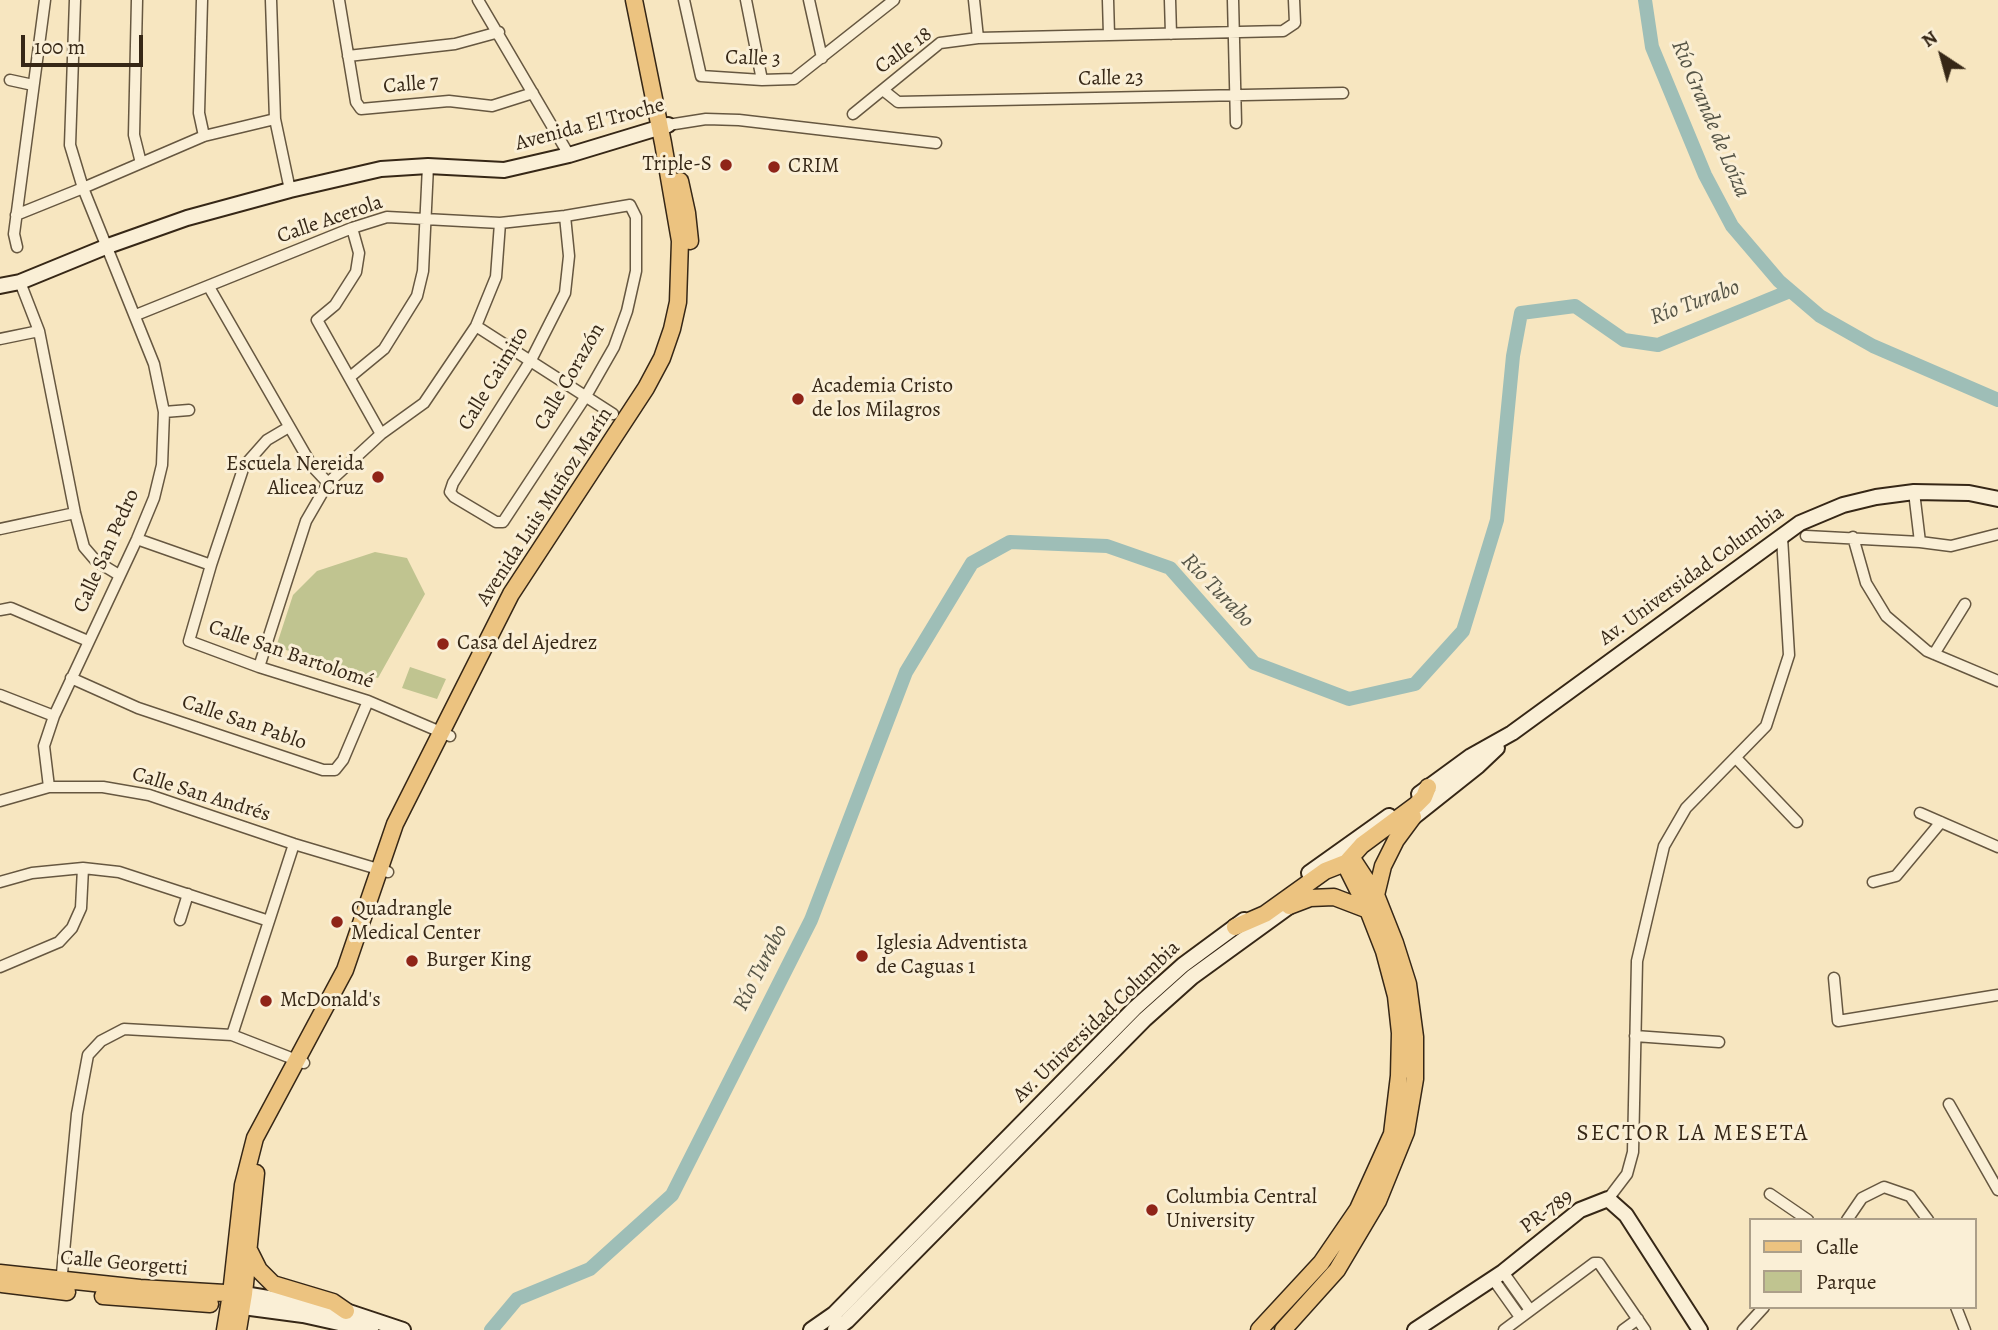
<!DOCTYPE html>
<meta charset="utf-8">
<style>
body{margin:0}
#map{position:relative;width:1998px;height:1330px;overflow:hidden;background:#f7e6c0;font-family:Alegreya,serif}
canvas{display:block}
.legend{position:absolute;left:1749px;top:1218px;width:228px;height:91px;box-sizing:border-box;background:#faefd6;border:2px solid #ac9f89;margin:0;padding:9px 12px;list-style:none;font-size:21px;color:#362716}
.legend li{display:flex;align-items:center;gap:14px;height:35px}
.legend b{width:35px;border:2px solid #ac9f89}
.north{position:absolute;left:1907px;top:21px;width:70px;height:70px;-webkit-text-stroke:5px #faefd6;paint-order:stroke;rotate:324deg;font-size:19px;font-weight:700;line-height:28px;text-align:center;color:#362716}
.north::after{content:'';display:block;margin:auto;width:24px;height:32px;background:#362716;clip-path:polygon(50% 0,100% 100%,50% 72%,0 100%)}
.scale{position:absolute;left:21px;top:35px;width:122px;height:32px;box-sizing:border-box;border:4px solid #362716;border-top:0;padding-left:9px;font-size:21px;line-height:24px;white-space:nowrap;color:#362716;-webkit-text-stroke:5px #faefd6;paint-order:stroke}
</style>
<div id="map">
<canvas width="1998" height="1330"></canvas>
<ul class="legend">
<li><b style="height:9px;background:#ecc380"></b>Calle</li>
<li><b style="height:19px;background:#c0c490"></b>Parque</li>
</ul>
<div class="north">N</div>
<div class="scale">100 m</div>
</div>
<script>
const ctx = document.querySelector('canvas').getContext('2d');
ctx.lineJoin = 'round';
function paint(path, color) {
  ctx.fillStyle = color;
  ctx.fill(path, 'evenodd');
}
function shape(rows) {
  const path = new Path2D();
  for (const r of rows) {
    path.moveTo(r[0], r[1]);
    for (let i = 2; i < r.length; i += 2) path.lineTo(r[i], r[i + 1]);
  }
  return path;
}
function trace(path, color, width, dash) {
  ctx.strokeStyle = color;
  ctx.lineWidth = width;
  ctx.lineCap = dash ? 'butt' : 'round';
  ctx.setLineDash(dash || []);
  ctx.stroke(path);
}
function label(font, color, halo, rows, align = 'center') {
  ctx.font = font + ' Alegreya,serif';
  ctx.lineWidth = 6;
  ctx.setLineDash([]);
  ctx.textBaseline = 'middle';
  ctx.strokeStyle = halo;
  ctx.fillStyle = color;
  for (const [text, x, y, turn = 0] of rows) {
    ctx.save();
    ctx.translate(x, y);
    ctx.rotate((+turn || 0) * Math.PI / 180);
    ctx.textAlign = isNaN(turn) ? turn : align;
    if (halo) ctx.strokeText(text, 0, 0);
    ctx.fillText(text, 0, 0);
    ctx.restore();
  }
}
paint(shape([
 [375,552,407,558,425,594,378,678,276,647,293,595,317,571],
 [410,667,446,679,437,699,402,688]
]), '#c0c490');
trace(shape([
 [1645,0,1652,47,1705,175,1732,226,1779,281,1820,316,1873,346,1998,400],
 [491,1330,517,1299,590,1269,672,1195,811,920,906,672,972,563,1010,542,1107,546,1170,568,1254,663,1349,699,1415,684,1463,631,1497,520,1513,356,1521,313,1575,306,1624,340,1658,345,1790,291]
]), '#9ebeb7', 14);
const street = shape([
 [137,0,134,135,141,163],
 [202,0,199,113,204,136],
 [271,0,275,119,290,190],
 [339,0,356,102,361,109,449,101,492,106,533,93],
 [478,0,569,155],
 [684,0,701,76,762,80,794,79,894,0],
 [746,0,762,80],
 [809,0,822,58],
 [974,0,978,38],
 [1108,0,1109,35],
 [1170,0,1171,34],
 [1233,0,1236,123],
 [348,56,455,44,499,32],
 [10,80,33,85],
 [883,90,898,102,1343,93],
 [853,114,940,43,978,38,1283,31,1295,23,1294,0],
 [668,125,706,119,739,120,936,143],
 [16,215,83,188,204,136,275,119],
 [352,228,359,253,356,272,335,305,317,320,381,434],
 [17,247,14,234,45,0],
 [20,282,39,331,75,513,84,547,96,561,119,575],
 [209,287,312,466,328,483],
 [136,315,352,228,387,217,500,223,565,216,630,205,636,217,636,271,627,311,614,347,586,396,503,522,496,522,454,497,450,492,453,483,531,360,565,293,569,256,565,216],
 [476,326,613,414],
 [0,339,39,331],
 [350,377,384,349,417,296,423,271,428,166],
 [164,412,189,410],
 [289,427,267,440,244,466,211,565,189,641,259,667,368,701,450,736],
 [1914,492,1920,542],
 [0,529,75,513],
 [1806,536,1920,542,1951,546,1998,534],
 [1853,537,1866,583,1886,616,1927,651,1998,681],
 [137,539,211,565],
 [0,610,11,608,88,641],
 [1934,654,1965,604],
 [259,667,306,521,328,483,381,434,424,403,476,326,496,277,500,223],
 [71,678,138,708,323,770,335,770,343,760,368,701],
 [0,695,54,716],
 [1736,758,1797,822],
 [49,787,44,746,54,716,137,539,154,498,162,465,164,412,154,364,83,188,70,145,75,0],
 [0,801,49,787,103,787,149,795,294,844,388,872],
 [1920,813,1998,847],
 [0,882,32,873,83,868,119,872,269,921],
 [1873,882,1896,876,1941,822],
 [180,920,188,894],
 [0,967,59,942,72,928,81,908,83,868],
 [1834,978,1838,1021,1998,995],
 [232,1035,294,844],
 [1635,1036,1719,1042],
 [1949,1104,1998,1190],
 [1770,1194,1808,1220],
 [1608,1199,1627,1174,1633,1152,1637,961,1664,846,1686,808,1766,726,1789,655,1782,537],
 [1847,1220,1862,1198,1884,1187,1910,1196,1928,1220],
 [1503,1272,1530,1310],
 [1493,1279,1520,1317],
 [61,1284,77,1114,88,1055,101,1041,124,1029,232,1035,304,1063],
 [1956,1307,1965,1330],
 [1504,1330,1594,1263,1599,1263,1645,1330],
 [1623,1330,1638,1319],
 [1743,1330,1764,1307]
]);
const secondary = shape([
 [0,286,20,282,108,246,187,218,290,190,381,169,428,166,504,170,569,155,668,125],
 [1419,794,1471,756,1512,733,1800,523,1843,505,1876,497,1914,492,1969,493,1998,499],
 [1405,824,1478,766,1497,748],
 [1309,873,1389,816],
 [244,1294,346,1311,403,1330],
 [243,1307,303,1315,371,1330],
 [811,1330,834,1314,1135,1008,1183,965,1244,920],
 [835,1330,847,1321,1145,1019,1192,977,1294,903],
 [1415,1330,1503,1272,1580,1210,1608,1199,1626,1215,1700,1330]
]);
const primary = shape([
 [680,181,687,213,690,241],
 [1376,895,1383,866,1396,840,1413,817],
 [1289,906,1310,898,1334,897,1368,910],
 [1235,927,1265,914,1325,871,1353,860,1376,895,1395,943,1408,984,1415,1037,1415,1079,1406,1132,1378,1201,1337,1270,1283,1330],
 [250,1252,259,1270,273,1284,333,1302,346,1311],
 [0,1273,140,1288,242,1294],
 [2,1284,67,1292],
 [103,1296,210,1304],
 [225,1330,231,1294,243,1185,255,1138,345,970,395,824,511,594,646,388,662,358,672,329,678,302,680,241,663,143,634,0],
 [238,1330,244,1294,256,1173],
 [1259,1330,1321,1263,1358,1209,1392,1134,1399,1076,1400,1033,1396,996,1384,951,1368,910,1345,864,1362,845,1416,805,1424,797,1428,787]
]);
trace(street, '#665740', 13);
trace(secondary, '#362716', 18);
trace(primary, '#362716', 19);
trace(street, '#faefd6', 10);
trace(secondary, '#faefd6', 14);
trace(primary, '#ecc380', 16);
for (const [x, y, r, color] of [
 [726,165,7,"#8f2418"],
 [774,167,7,"#8f2418"],
 [798,399,7,"#8f2418"],
 [378,477,7,"#8f2418"],
 [443,644,7,"#8f2418"],
 [337,922,7,"#8f2418"],
 [862,956,7,"#8f2418"],
 [412,961,7,"#8f2418"],
 [266,1001,7,"#8f2418"],
 [1152,1210,7,"#8f2418"]
]) {
  const dot = new Path2D();
  dot.arc(x, y, r, 0, 2 * Math.PI);
  ctx.fillStyle = color;
  ctx.fill(dot);
  trace(dot, '#faefd6', 2.5);
}
label('21px', '#362716', '#faefd6', [
 ["Calle 18",904,51,-36],
 ["Calle 3",753,59,2],
 ["Calle 23",1111,79,-1],
 ["Calle 7",411,85,-5],
 ["Avenida El Troche",590,125,-15],
 ["Calle Acerola",330,220,-19],
 ["Calle Corazón",570,377,-60],
 ["Calle Caimito",494,379,-59],
 ["Avenida Luis Muñoz Marín",545,507,-57],
 ["Calle San Pedro",107,551,-66],
 ["Av. Universidad Columbia",1692,576,-36],
 ["Calle San Bartolomé",291,655,19],
 ["Calle San Pablo",244,723,19],
 ["Calle San Andrés",201,795,17],
 ["Av. Universidad Columbia",1097,1022,-44],
 ["PR-789",1547,1212,-36],
 ["Calle Georgetti",124,1264,5]
]);
label('21px', '#362716', '#faefd6', [
 ["Triple-S",712,165,"right"],
 ["CRIM",788,167],
 ["Academia Cristo",812,387],
 ["de los Milagros",812,411],
 ["Escuela Nereida",364,465,"right"],
 ["Alicea Cruz",364,489,"right"],
 ["Casa del Ajedrez",457,644],
 ["Quadrangle",351,910],
 ["Medical Center",351,934],
 ["Iglesia Adventista",876,944],
 ["de Caguas 1",876,968],
 ["Burger King",426,961],
 ["McDonald's",280,1001],
 ["Columbia Central",1166,1198],
 ["University",1166,1222]
], 'left');
label('italic 23px', '#555446', '#faefd6', [
 ["Río Grande de Loíza",1710,119,67],
 ["Río Turabo",1695,303,-20],
 ["Río Turabo",1217,591,46],
 ["Río Turabo",761,968,-63]
]);
ctx.letterSpacing = '2px';
label('23px', '#362716', '#faefd6', [
 ["SECTOR LA MESETA",1693,1134]
]);
ctx.letterSpacing = '0px';
</script>
